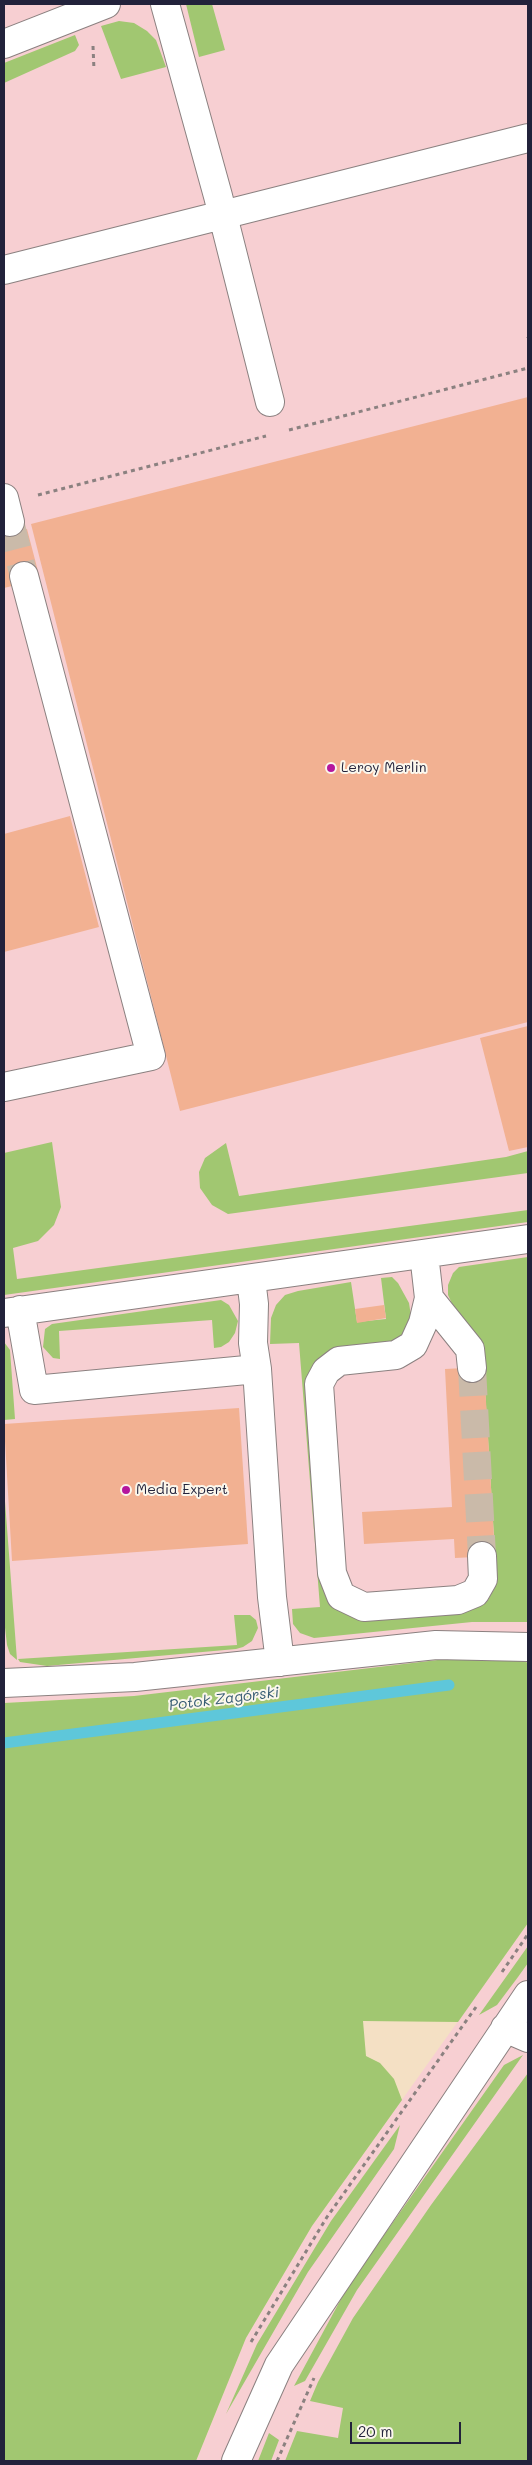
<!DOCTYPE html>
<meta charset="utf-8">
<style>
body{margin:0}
#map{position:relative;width:532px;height:2465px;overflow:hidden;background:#f4e0c4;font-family:Mali,sans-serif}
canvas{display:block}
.frame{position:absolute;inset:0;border:5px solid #22223b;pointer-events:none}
.scale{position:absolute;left:350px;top:2422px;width:111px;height:22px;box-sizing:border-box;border:2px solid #22223b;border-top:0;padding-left:6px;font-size:15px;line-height:18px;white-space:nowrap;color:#22223b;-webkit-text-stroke:4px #fbf7ec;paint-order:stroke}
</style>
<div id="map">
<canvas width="532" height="2465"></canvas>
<div class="frame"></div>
<div class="scale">20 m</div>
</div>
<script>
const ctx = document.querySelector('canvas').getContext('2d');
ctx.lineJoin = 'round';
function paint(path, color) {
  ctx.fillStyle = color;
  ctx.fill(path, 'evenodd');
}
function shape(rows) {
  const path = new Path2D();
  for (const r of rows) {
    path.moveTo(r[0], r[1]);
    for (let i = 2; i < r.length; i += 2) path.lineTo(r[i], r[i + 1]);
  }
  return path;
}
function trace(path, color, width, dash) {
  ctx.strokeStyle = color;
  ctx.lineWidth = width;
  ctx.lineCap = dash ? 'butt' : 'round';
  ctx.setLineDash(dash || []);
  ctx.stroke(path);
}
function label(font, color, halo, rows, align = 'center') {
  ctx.font = font + ' Mali,sans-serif';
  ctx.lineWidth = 4;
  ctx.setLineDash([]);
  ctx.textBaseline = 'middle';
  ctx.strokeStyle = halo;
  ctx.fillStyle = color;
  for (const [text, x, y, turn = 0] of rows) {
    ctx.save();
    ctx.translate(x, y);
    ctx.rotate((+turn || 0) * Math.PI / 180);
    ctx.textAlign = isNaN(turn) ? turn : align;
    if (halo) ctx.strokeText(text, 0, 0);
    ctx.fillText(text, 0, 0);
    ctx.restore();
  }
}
paint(shape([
 [4,4,528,4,528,1663,520,1659,134,1696,4,1703],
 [528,1923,528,2461,196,2461,246,2338,312,2226]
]), '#f7cfd2');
paint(shape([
 [186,4,212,4,225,50,199,57],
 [119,21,134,23,147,31,156,40,166,67,121,79,101,26],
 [75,35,79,45,75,51,4,83,4,63],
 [52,1142,61,1207,54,1225,38,1241,13,1248,17,1279,528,1210,528,1222,4,1295,4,1153],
 [226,1143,239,1196,506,1157,528,1151,528,1173,228,1214,212,1205,200,1188,199,1172,205,1158],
 [528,1257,528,1622,472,1622,314,1638,300,1633,293,1624,292,1609,320,1607,299,1343,270,1344,271,1318,276,1305,285,1295,298,1291,351,1282,357,1322,386,1319,381,1278,392,1277,398,1283,409,1303,411,1316,400,1341,333,1353,322,1580,358,1616,476,1608,488,1600,495,1587,496,1570,483,1355,481,1341,474,1331,456,1312,448,1295,448,1285,453,1273,459,1267],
 [221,1300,229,1305,238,1321,235,1333,229,1342,221,1347,214,1348,212,1320,59,1331,60,1359,53,1358,43,1347,45,1329,52,1324],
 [4,1342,10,1350,15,1419,4,1420],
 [4,1488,17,1660,10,1654,7,1645,4,1619],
 [234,1615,250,1615,256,1620,258,1628,252,1641,243,1647,236,1649,47,1666,20,1662,18,1659,237,1645],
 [446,1659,520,1659,528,1663,528,1923,458,2022,363,2021,366,2056,380,2063,394,2079,402,2100,312,2226,246,2338,196,2461,4,2461,4,1703,134,1696],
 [528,1946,528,1963,518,1977,497,2005,479,2015],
 [523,2055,357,2290,305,2381,294,2386,348,2286,504,2065],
 [528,2073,528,2461,285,2461,297,2431,338,2438,343,2408,310,2401,318,2382,353,2318,431,2205],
 [400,2125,394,2149,308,2272,226,2414,257,2344,331,2221],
 [269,2433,279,2440,271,2461,258,2461]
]), '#a1c771');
trace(shape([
 [4,1743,449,1685]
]), '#5ec7da', 11);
paint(shape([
 [528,397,528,1022,180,1111,31,524],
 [27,529,40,579,4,588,4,535],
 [70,816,99,927,4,952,4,834],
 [528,1026,528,1147,509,1151,480,1038],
 [384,1305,386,1318,357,1323,355,1309],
 [484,1367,495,1556,455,1558,454,1539,364,1544,362,1512,452,1507,445,1369],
 [239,1408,248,1544,12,1561,4,1424]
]), '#f2b192');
trace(shape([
 [10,522,24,576],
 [472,1368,482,1556]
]), '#cabaa9', 28, [28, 14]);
const minor = shape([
 [165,4,218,196,270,402],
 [4,44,106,4],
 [4,270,528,138],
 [4,498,10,522],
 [4,1087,151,1056,24,576],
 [424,1254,429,1298,423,1323,413,1345,396,1355,339,1361,326,1371,319,1384,332,1573,341,1596,364,1607,458,1600,475,1593,483,1579,482,1556],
 [251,1279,254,1304,253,1343,257,1369,272,1597,280,1662],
 [429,1298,470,1349,472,1368],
 [20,1310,34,1390,257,1369],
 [4,1313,528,1239],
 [4,1683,135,1677,436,1645,528,1647],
 [505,2028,528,2038],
 [236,2461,279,2365,528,1995]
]);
trace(minor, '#8b8180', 30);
trace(shape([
 [93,46,94,70],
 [528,337,528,338],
 [289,430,528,368],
 [38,495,266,436],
 [502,1972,528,1934],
 [251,2342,327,2217,476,2007],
 [277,2461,314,2378]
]), '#8b8180', 3, [4, 4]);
trace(minor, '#fff', 28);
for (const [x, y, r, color] of [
 [331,768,5,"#b5179e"],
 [126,1490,5,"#b5179e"]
]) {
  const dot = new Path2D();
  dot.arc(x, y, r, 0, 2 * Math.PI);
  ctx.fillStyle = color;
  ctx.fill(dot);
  trace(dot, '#fbf7ec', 2);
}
label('14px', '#22223b', '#fbf7ec', [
 ["Leroy Merlin",341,768],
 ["Media Expert",136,1490]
], 'left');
label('italic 15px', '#375c73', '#fbf7ec', [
 ["Potok Zagórski",224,1699,-7]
]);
</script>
